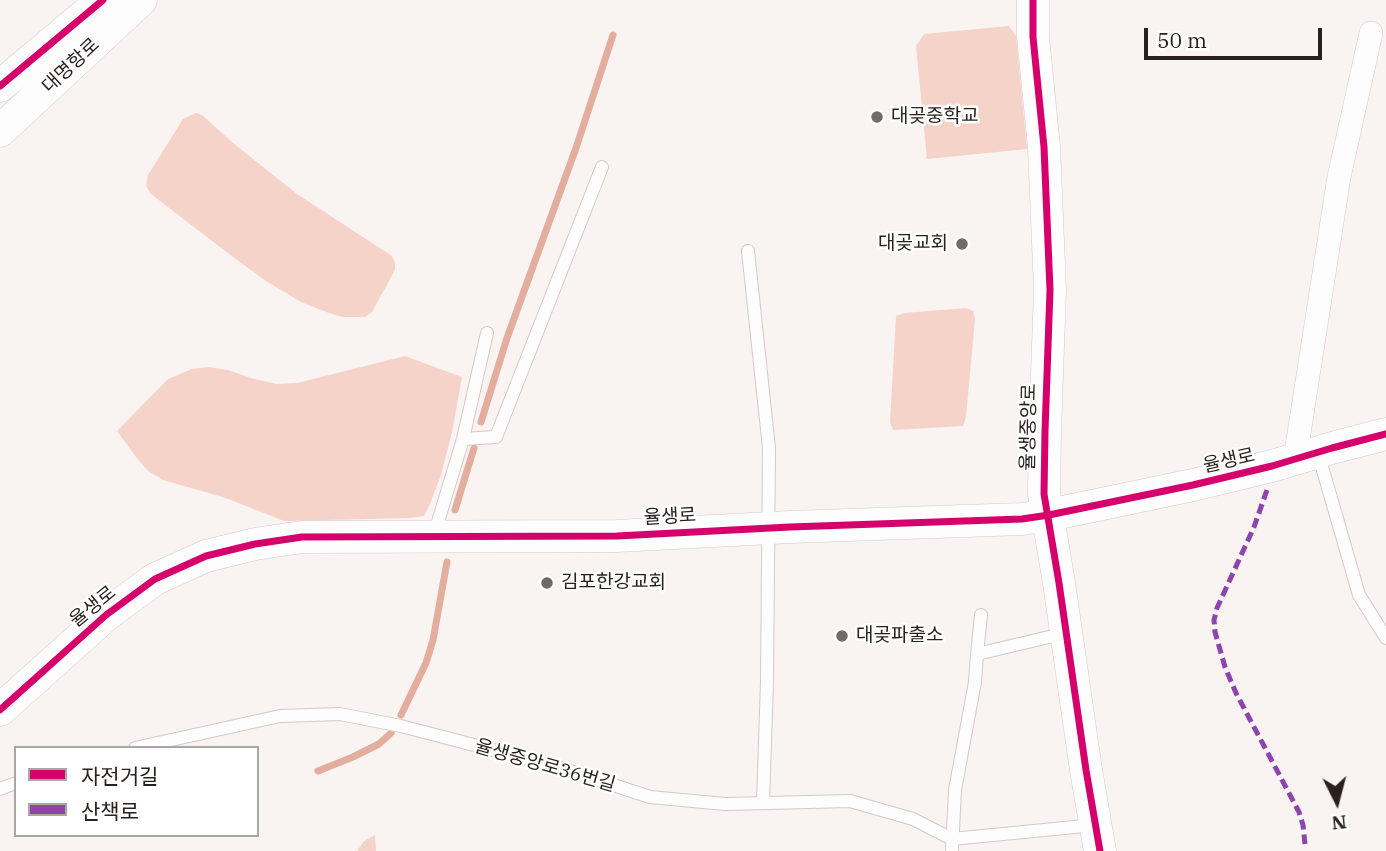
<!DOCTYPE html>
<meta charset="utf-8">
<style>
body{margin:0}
#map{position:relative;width:1386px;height:851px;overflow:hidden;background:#f9f3f2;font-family:"IBM Plex Serif","Noto Sans KR",serif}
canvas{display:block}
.legend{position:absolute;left:14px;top:746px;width:245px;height:91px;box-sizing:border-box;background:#fff;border:2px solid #aaa6a5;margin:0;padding:9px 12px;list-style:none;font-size:21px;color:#2a211e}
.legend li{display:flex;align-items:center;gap:14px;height:35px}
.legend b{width:35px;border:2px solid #aaa6a5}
.north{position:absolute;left:1302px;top:767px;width:70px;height:70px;-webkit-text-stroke:5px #fff;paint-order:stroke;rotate:174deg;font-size:19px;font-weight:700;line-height:28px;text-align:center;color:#2a211e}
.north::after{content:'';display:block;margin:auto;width:24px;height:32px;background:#2a211e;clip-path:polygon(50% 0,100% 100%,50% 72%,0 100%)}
.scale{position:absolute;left:1144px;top:28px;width:178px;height:32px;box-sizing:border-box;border:4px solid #2a211e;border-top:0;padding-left:9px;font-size:21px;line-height:24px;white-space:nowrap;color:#2a211e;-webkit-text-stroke:5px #fff;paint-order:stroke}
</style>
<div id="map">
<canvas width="1386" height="851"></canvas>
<ul class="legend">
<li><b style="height:9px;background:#d6006c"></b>자전거길</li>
<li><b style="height:9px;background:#8e44ad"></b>산책로</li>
</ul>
<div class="north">N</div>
<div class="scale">50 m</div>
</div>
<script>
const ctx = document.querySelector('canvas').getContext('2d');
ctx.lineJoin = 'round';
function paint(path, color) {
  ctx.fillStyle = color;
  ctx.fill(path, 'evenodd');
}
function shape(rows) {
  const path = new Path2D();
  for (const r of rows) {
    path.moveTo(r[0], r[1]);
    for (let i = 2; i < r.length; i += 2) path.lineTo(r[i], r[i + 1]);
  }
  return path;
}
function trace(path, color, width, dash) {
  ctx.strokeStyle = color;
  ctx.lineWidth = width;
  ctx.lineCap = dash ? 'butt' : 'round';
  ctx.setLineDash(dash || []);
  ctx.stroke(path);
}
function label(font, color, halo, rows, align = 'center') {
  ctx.font = font + ' "IBM Plex Serif","Noto Sans KR",serif';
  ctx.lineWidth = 5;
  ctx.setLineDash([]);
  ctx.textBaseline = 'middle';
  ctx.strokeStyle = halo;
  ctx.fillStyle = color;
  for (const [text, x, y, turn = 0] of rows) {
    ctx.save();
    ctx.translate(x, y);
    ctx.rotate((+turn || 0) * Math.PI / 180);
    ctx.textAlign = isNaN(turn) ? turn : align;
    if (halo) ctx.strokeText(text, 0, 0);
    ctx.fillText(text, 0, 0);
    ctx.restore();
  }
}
paint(shape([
 [1009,26,1016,36,1027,149,927,159,916,46,924,34],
 [196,113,202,115,233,143,297,194,392,256,395,263,395,270,372,312,365,317,343,317,329,313,301,302,266,281,233,257,151,194,146,186,148,175,183,119],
 [966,308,973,311,975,319,966,417,963,426,893,430,890,422,896,316,904,313],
 [405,356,462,377,452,432,441,475,430,504,424,516,410,518,284,521,226,498,163,480,148,471,136,457,117,431,168,379,192,369,209,367,228,370,251,378,276,384,297,383],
 [375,835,376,851,357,851,364,841]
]), '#f5d3c8');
trace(shape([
 [481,422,507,338,576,148,613,35],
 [455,510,474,448],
 [401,715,426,663,433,640,447,562],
 [318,771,353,757,379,744,391,733]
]), '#e3ae9d', 7);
const lane = shape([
 [748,251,769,448,767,682,763,803],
 [463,439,496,437,602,167],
 [1318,453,1359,595,1386,638],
 [434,535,463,439,487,333],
 [977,654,981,615],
 [135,748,280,716,340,714,401,726,558,767,650,797,725,804,850,801,913,819,952,839,1095,825],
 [0,789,16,783],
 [952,851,955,790,975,682,977,654,1066,633]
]);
const street = shape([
 [1295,459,1339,177,1371,33]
]);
const secondary = shape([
 [1033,0,1033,37,1044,147,1050,290,1045,431,1044,494,1059,583,1086,770,1100,851],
 [0,86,103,0],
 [0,131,141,0],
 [0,710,106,615,155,579,206,556,255,544,302,537,617,536,790,527,1022,519,1049,515,1193,485,1272,466,1332,448,1386,434]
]);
trace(lane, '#d2cac8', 14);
trace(street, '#d2cac8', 24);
trace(secondary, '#d2cac8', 33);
trace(lane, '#fefdfd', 12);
trace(street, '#fefdfd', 23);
trace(secondary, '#fefdfd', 32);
trace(shape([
 [1267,490,1254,527,1217,608,1214,620,1215,632,1225,667,1236,693,1299,812,1303,825,1305,844]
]), '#8e44ad', 5, [10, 5]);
trace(shape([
 [1033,0,1033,37,1044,147,1050,290,1045,431,1044,494,1059,583,1086,770,1100,851],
 [0,86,103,0],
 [0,710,106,615,155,579,206,556,255,544,302,537,617,536,790,527,1022,519,1049,515,1193,485,1272,466,1332,448,1386,434]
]), '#d6006c', 7);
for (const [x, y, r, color] of [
 [877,117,7,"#726a68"],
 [962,244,7,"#726a68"],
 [547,583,7,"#726a68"],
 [842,636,7,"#726a68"]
]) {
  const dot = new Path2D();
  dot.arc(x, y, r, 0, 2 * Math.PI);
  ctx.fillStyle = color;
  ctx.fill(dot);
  trace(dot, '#fff', 2.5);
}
label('19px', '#2a211e', '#fff', [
 ["대명항로",71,66,-43],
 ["율생중앙로",1029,427,-89],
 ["율생로",1229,461,-13],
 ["율생로",670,517,-3],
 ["율생로",93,607,-39],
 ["율생중앙로36번길",545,766,16]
]);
label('19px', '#2a211e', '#fff', [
 ["대곶중학교",891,117],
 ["대곶교회",948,244,"right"],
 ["김포한강교회",561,583],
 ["대곶파출소",856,636]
], 'left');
</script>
